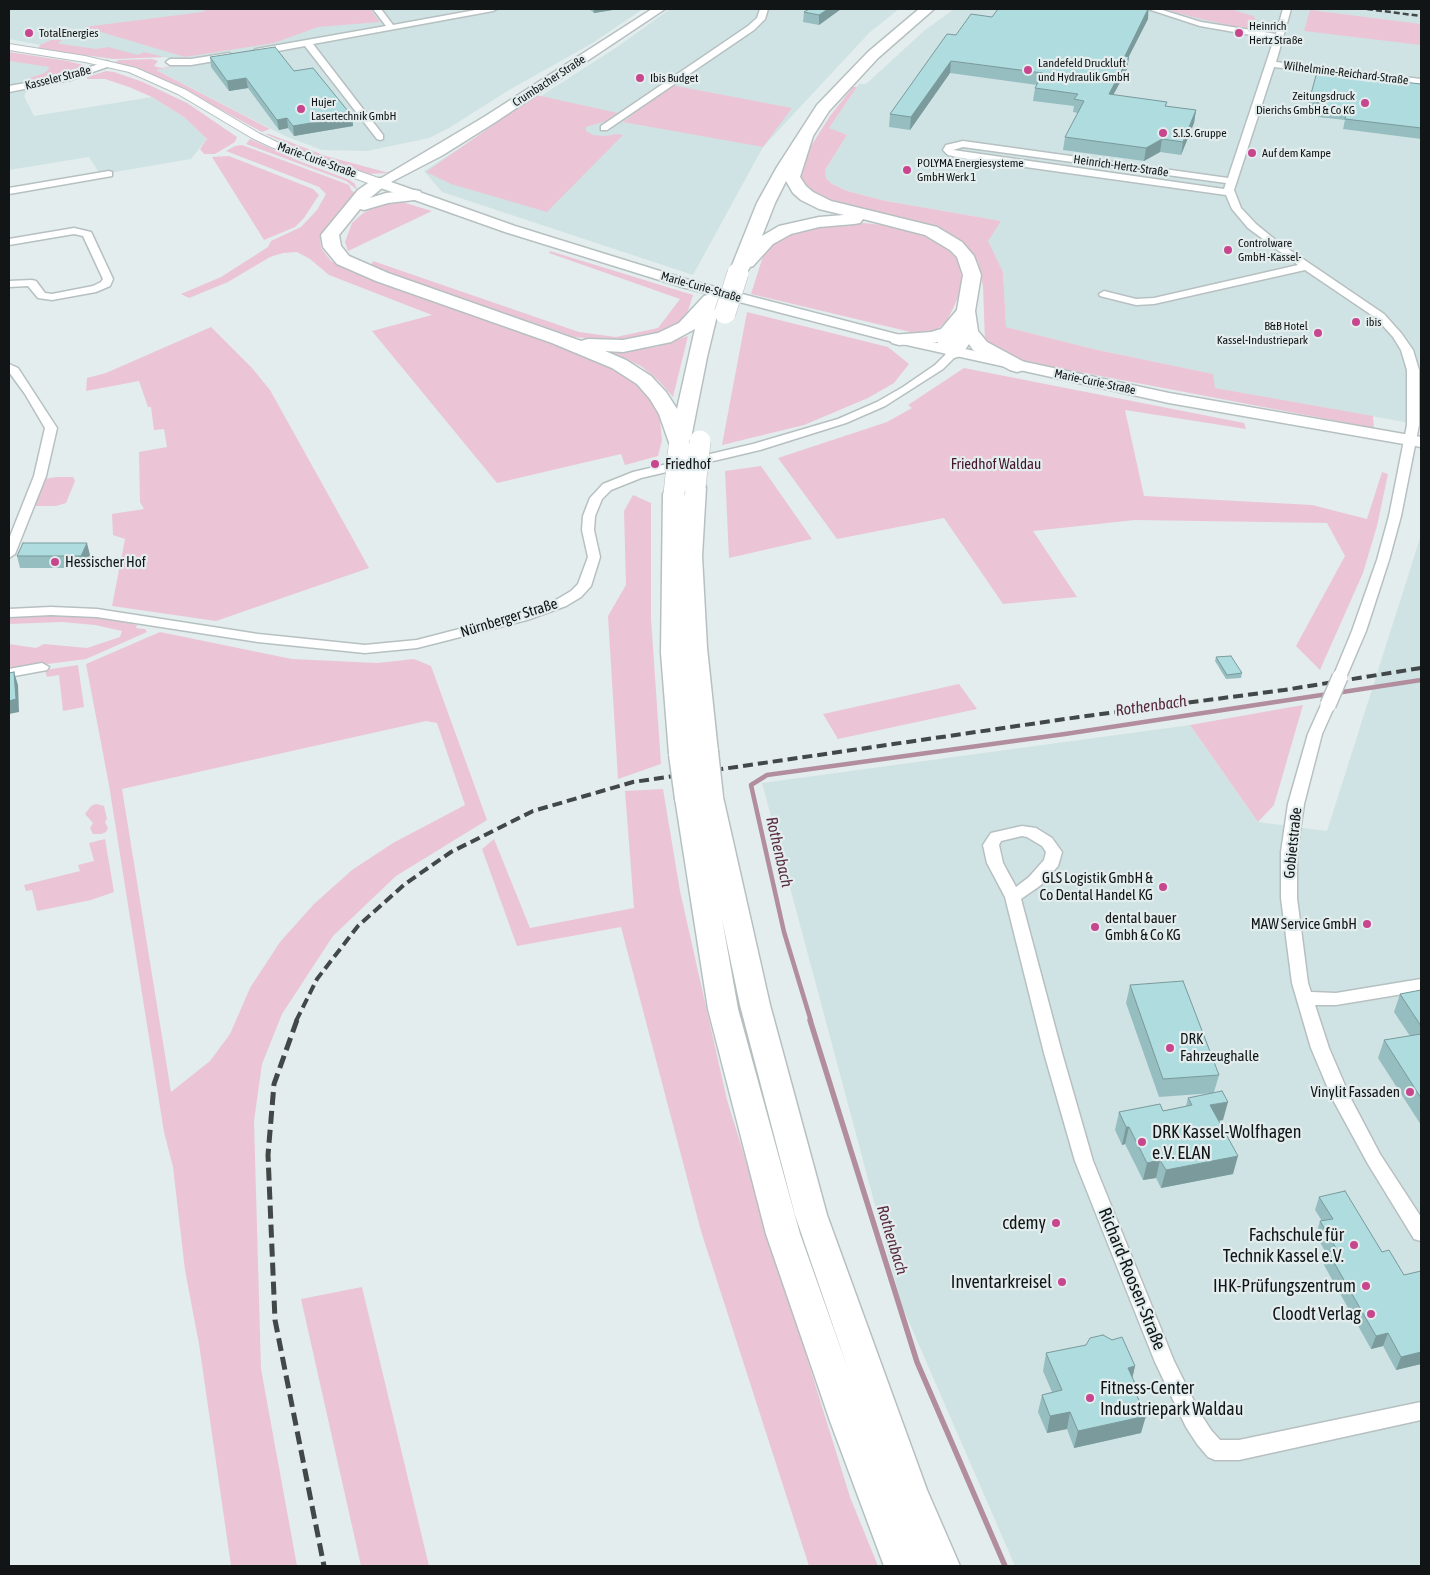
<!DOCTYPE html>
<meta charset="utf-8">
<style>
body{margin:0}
#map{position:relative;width:1430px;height:1575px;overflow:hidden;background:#e3eded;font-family:"Asap Condensed",sans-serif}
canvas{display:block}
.frame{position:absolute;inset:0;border:10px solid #121515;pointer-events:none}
</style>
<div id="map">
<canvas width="1430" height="1575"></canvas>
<div class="frame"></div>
</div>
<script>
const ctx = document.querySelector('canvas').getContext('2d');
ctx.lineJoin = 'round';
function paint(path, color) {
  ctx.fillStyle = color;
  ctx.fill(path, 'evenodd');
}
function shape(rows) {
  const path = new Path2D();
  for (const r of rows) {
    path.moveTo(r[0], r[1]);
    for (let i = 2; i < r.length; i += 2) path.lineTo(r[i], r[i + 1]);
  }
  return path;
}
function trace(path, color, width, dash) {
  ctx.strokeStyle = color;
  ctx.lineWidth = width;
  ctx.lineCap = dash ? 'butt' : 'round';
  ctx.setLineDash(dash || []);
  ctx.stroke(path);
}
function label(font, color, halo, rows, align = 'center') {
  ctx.font = font + ' "Asap Condensed",sans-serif';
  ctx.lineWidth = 4.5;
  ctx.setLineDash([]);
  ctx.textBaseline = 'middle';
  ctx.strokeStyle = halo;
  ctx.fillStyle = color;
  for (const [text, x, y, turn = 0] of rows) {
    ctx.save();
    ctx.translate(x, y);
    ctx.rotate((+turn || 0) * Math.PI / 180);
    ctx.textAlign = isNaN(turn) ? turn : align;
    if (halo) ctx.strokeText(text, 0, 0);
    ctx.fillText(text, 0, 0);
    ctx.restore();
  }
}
paint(shape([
 [9,9,643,9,591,44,509,90,449,128,429,138,367,151,322,150,285,136,156,70,191,63,164,57,114,59,9,39],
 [670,9,899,9,869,33,763,147,693,275,442,192,424,171,617,47],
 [954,9,1421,9,1421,425,1214,388,1212,374,1093,349,1006,327,1003,272,987,241,1000,221,886,201,847,191,832,184,826,178,825,170,847,135,828,129,857,87,859,84,866,84,925,30],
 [9,61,46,65,50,67,49,71,34,83,9,87],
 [27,90,24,96,34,116,152,97,184,117,207,139,191,159,115,172,100,174,89,157,9,170,9,93],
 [1421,535,1421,1566,1015,1566,902,1306,762,783,1190,725,1258,822,1327,831]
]), '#d0e3e4');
paint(shape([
 [207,9,370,9,380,22,318,27,274,43,185,57,84,27,202,12],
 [1163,9,1231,9,1253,16,1261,25,1255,31,1201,19],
 [1310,10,1421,24,1421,45,1304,31],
 [51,40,62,40,58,43,61,44,96,49,108,47,138,55,144,52,164,57,114,59,38,49,40,45],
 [9,52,68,61,83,65,82,67,72,72,47,80,31,82,29,78,45,73,50,67,9,61],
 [152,59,158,61,154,66,161,68,191,63,156,70,270,129,262,132,168,81,115,62,119,60],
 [106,71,114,72,143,82,187,103,237,137,235,142,215,154,204,154,200,149,207,139,184,117,152,97,129,87,105,79,87,79,87,77],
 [671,85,792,108,763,147,623,122],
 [853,87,857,87,829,128,847,135,825,170,826,178,832,184,847,191,886,201,1001,221,988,241,1003,272,1006,327,1093,349,1213,374,1215,388,1373,416,1374,428,1016,360,985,342,983,286,978,262,966,247,820,198,800,181,799,171,804,157,830,116],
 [536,95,618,113,606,121,586,127,586,131,593,135,604,136,617,134,623,135,547,212,451,184,426,172],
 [265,134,269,134,326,156,389,173,367,174,321,158],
 [250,139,299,161,350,180,355,184,357,190,346,181,246,144],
 [242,145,344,183,349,185,352,191,356,193,320,235,321,248,331,261,352,272,583,354,621,371,644,388,659,410,662,440,658,456,625,465,621,454,497,483,372,331,432,315,329,275,310,259,297,252,283,253,270,257,228,282,189,298,181,294,221,277,268,247,271,241,301,227,317,210,326,194,319,187,226,151,235,146],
 [229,156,313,189,319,195,304,218,295,227,264,240,212,157],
 [399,201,432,211,348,251,345,242,352,223,362,214,382,202],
 [863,223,895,226,930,236,948,249,960,263,962,289,948,319,935,332,919,334,751,294,764,253,780,238,805,229],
 [550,251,693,295,686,317,663,334,616,341,574,337,370,267,373,261,579,332,616,337,658,328,680,299,549,253],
 [747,312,888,347,909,364,894,383,868,398,804,425,722,445],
 [211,327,252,368,270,390,369,568,216,621,112,606,125,539,113,535,112,514,144,509,140,502,139,452,167,447,164,429,154,430,151,407,148,407,139,381,86,391,87,378,106,373],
 [688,336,673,397,659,381,641,366,612,353,656,347],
 [964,368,1244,423,1246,429,1125,410,1144,496,1312,505,1367,519,1382,472,1388,474,1377,526,1363,573,1320,670,1296,646,1345,556,1327,523,1135,520,1033,531,1077,597,1003,604,944,518,837,539,778,458,887,422,912,408,908,405],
 [761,466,812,539,729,558,725,471],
 [56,477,73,477,75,481,66,503,56,506,35,506,44,479],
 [633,495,651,503,651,619,661,764,618,779,608,616,626,585,624,511],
 [50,615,110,619,137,625,136,628,145,629,147,632,86,659,9,669,9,644,36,648,44,644,87,648,120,637,122,631,95,625,62,622,9,624,9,617],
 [160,632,292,659,377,663,414,659,431,666,487,820,396,876,333,936,282,1014,262,1064,254,1121,261,1369,297,1566,231,1566,199,1344,185,1270,173,1167,164,1132,109,785,86,664],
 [426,721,437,723,465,805,393,843,352,870,314,904,280,942,250,988,230,1034,210,1061,171,1092,122,789],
 [78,665,84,707,63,711,59,675,47,677,45,670],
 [959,684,977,709,838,739,823,714],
 [1303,705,1274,805,1258,822,1190,725],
 [663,789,680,891,727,1100,850,1497,878,1566,809,1566,701,1231,621,927,517,946,482,849,494,839,530,928,634,908,625,791],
 [96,804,104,806,107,819,105,822,108,828,106,832,101,834,93,834,90,828,93,823,85,814,91,806],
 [105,839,114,892,91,900,37,911,32,890,26,891,24,885,80,871,78,865,94,861,89,843],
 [362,1287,429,1566,361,1566,301,1299]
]), '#ebc5d6');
trace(shape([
 [1336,693,1421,680],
 [811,1021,784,932,751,785,767,775,1065,734,1328,694]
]), '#b18d9d', 4.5);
trace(shape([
 [810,1020,917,1362,1005,1566]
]), '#b18d9d', 5.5);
const minor = shape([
 [373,9,381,9,393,25,481,9,497,9,493,11,313,44,383,135,383,139,380,140,377,139,305,46,256,55,252,52,256,49,386,26,373,9],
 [760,9,768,9,765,19,754,30,607,130,601,130,601,126,748,26,757,18,760,9],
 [1148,9,1159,9,1201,22,1276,34,1283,9,1291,9,1276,62,1421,79,1421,85,1274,67,1234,190,1241,208,1256,224,1278,242,1384,314,1401,333,1413,350,1419,370,1419,425,1401,516,1389,560,1366,631,1345,680,1335,680,1333,677,1352,631,1377,560,1389,516,1407,425,1407,370,1401,350,1393,337,1376,318,1305,270,1154,304,1136,305,1100,296,1099,294,1104,291,1136,299,1154,298,1298,265,1248,228,1232,209,1226,195,961,158,948,155,943,150,946,145,963,141,1228,178,1274,39,1200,26,1148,9],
 [963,147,1226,183,1224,189,953,150,963,147],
 [229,53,233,56,232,58,191,65,170,65,166,62,170,59,191,59,229,53],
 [107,61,111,64,110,66,70,80,9,92,9,86,65,76,107,61],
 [109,171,112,172,112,176,9,194,9,188,109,171],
 [74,228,91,232,92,234,113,279,110,286,96,292,52,300,38,298,28,286,9,287,9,281,32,280,36,281,45,293,52,294,93,286,101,282,103,279,83,236,74,234,9,245,9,239,74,228],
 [954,349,960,352,943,369,885,406,846,423,760,450,641,478,611,490,602,499,595,516,594,530,600,557,591,586,581,597,566,606,527,620,417,648,365,653,258,642,97,617,51,615,9,617,9,609,51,607,97,609,258,634,365,645,417,640,517,614,556,600,571,591,578,584,588,557,582,530,583,516,590,498,603,484,633,472,753,444,838,419,877,402,903,387,935,365,950,350,954,349],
 [9,364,18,368,57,428,46,476,15,554,9,558,9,539,34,476,45,428,25,394,9,372,9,364],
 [42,663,49,667,47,670,9,677,9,669,42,663],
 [1328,701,1333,702,1335,705,1322,734,1304,804,1297,852,1297,898,1308,983,1311,992,1336,993,1421,979,1421,991,1336,1005,1315,1005,1329,1048,1350,1097,1380,1154,1421,1217,1421,1241,1414,1239,1368,1164,1332,1098,1311,1048,1292,983,1281,898,1281,852,1288,804,1308,734,1321,705,1323,702,1328,701],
 [1022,826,1036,828,1052,838,1062,852,1058,866,1041,885,1021,899,1062,1053,1093,1161,1174,1361,1200,1413,1211,1430,1220,1440,1239,1440,1421,1402,1421,1420,1239,1460,1215,1460,1208,1457,1197,1444,1186,1427,1155,1362,1075,1161,1044,1053,1005,897,987,863,983,845,991,833,1022,826],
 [1022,836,1027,837,1042,846,1046,852,1044,860,1029,877,1016,887,1003,863,999,845,1001,841,1022,836]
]);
const tertiary = shape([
 [9,44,85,56,136,68,186,90,260,134,279,143,384,180,386,183,384,186,376,186,271,147,252,138,178,94,129,72,85,62,9,50,9,44]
]);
const secondary = shape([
 [652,9,665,9,494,123,443,155,391,182,515,226,692,281,900,335,1169,393,1421,437,1421,447,1169,403,893,342,682,287,505,232,375,186,373,183,484,117,652,9]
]);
const motorway = shape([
 [919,9,934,9,878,58,829,111,813,136,800,177,806,186,813,192,831,201,937,227,962,242,974,256,981,275,975,311,978,331,987,342,1024,362,1027,366,1024,370,1017,372,1010,370,973,350,969,344,961,356,954,358,947,356,938,345,938,342,899,345,892,343,889,339,892,335,931,332,941,329,957,310,963,275,957,257,950,250,925,235,863,219,860,223,854,224,819,227,791,234,773,244,753,266,750,267,744,277,738,278,732,277,729,273,757,203,777,167,817,105,868,52,919,9],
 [786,181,793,193,801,200,819,209,844,215,819,217,779,226,762,236,775,203,786,181],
 [380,178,386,179,388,183,370,198,386,193,414,190,420,191,422,195,420,199,414,200,388,203,364,210,360,209,339,235,341,246,349,256,388,273,581,341,588,339,623,340,658,333,679,323,704,296,711,294,718,296,720,303,707,357,690,443,686,451,679,453,672,451,659,414,650,399,637,384,612,368,552,343,376,281,337,264,323,247,321,235,358,190,374,179,380,178],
 [695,329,677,409,666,392,651,376,626,360,605,351,623,352,671,342,695,329],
 [695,481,703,482,706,487,702,556,707,648,718,752,714,758,705,760,696,758,694,755,691,760,682,762,673,760,669,754,661,653,663,494,666,489,674,488,682,489,684,493,687,482,695,481],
 [710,788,719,791,723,797,770,1005,827,1215,927,1490,960,1566,884,1566,830,1421,766,1234,708,1009,675,798,679,792,688,789,699,794,701,791,710,788],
 [722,919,740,1005,795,1215,849,1372,800,1234,738,1009,722,919]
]);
trace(minor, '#b7c0c1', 3);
trace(tertiary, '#b7c0c1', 2);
trace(secondary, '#b7c0c1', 3);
trace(motorway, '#b7c0c1', 3);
paint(minor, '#fff');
paint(tertiary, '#fff');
paint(secondary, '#fff');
paint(motorway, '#fff');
trace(shape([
 [1367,9,1421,16]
]), '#424747', 2.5, [6, 3]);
trace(shape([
 [296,1021,317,979,358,926,405,884,451,852,533,811,633,782,1079,717,1284,690,1421,668]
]), '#424747', 4, [10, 5]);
trace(shape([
 [297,1020,274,1084,268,1155,275,1320,324,1566]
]), '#424747', 5, [13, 6]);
const minorBridge = shape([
 [1328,705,1340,677]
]);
const motorwayBridgeFar1 = shape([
 [725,313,738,273],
 [695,487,700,441],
 [674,494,679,447]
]);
const motorwayBridge = shape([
 [705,752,710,797],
 [682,754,688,798]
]);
trace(minorBridge, '#b7c0c1', 18, []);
trace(motorwayBridgeFar1, '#b7c0c1', 22, []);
trace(motorwayBridge, '#b7c0c1', 29, []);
trace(minorBridge, '#fff', 15);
trace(motorwayBridgeFar1, '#fff', 21);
trace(motorwayBridge, '#fff', 26);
paint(shape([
 [589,9,619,9,594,13],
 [841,9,819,25,803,22,804,12],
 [998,9,1149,9,1148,19,1129,56,1127,69,1113,95,1167,102,1166,106,1196,110,1194,123,1181,155,1160,152,1144,161,1063,150,1065,137,1078,113,1073,112,1074,106,1033,101,1035,88,1037,85,950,73,910,130,889,127,890,114,956,35,992,17],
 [210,57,294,71,352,116,353,126,294,136,288,128,279,130,248,88,229,91,211,67],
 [1421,84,1421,139,1343,129,1345,120,1318,117,1318,113,1307,111,1309,101],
 [90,555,84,568,20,568,17,556],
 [1216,657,1242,673,1241,678,1226,679,1215,661],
 [1130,985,1219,1075,1214,1092,1223,1120,1218,1121,1233,1174,1161,1188,1156,1178,1143,1180,1125,1144,1122,1145,1115,1130,1119,1112,1163,1111,1186,1106,1188,1098,1214,1093,1159,1097,1126,1003],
 [1421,990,1421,1125,1378,1058,1384,1040,1410,1036,1394,1012,1400,994],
 [1319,1197,1382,1252,1404,1275,1421,1271,1421,1364,1396,1370,1383,1346,1371,1349,1324,1265,1327,1255,1316,1235,1320,1221,1322,1221,1315,1210],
 [1046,1353,1135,1366,1132,1378,1138,1398,1141,1433,1074,1448,1067,1429,1047,1433,1038,1412,1042,1395,1052,1392,1043,1371]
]), '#96bdc0');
paint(shape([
 [594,9,619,9,594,13],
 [828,9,841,9,819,25,819,15],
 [1148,9,1148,19,1125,64,1129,57,1127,69,1107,107,1109,94,1125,56],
 [951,61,950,73,910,130,911,117],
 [246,78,248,88,229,91,227,81],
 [1196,110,1194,123,1181,155,1183,142],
 [352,116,353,126,294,136,293,126],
 [287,118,288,128,279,130,277,120],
 [1162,139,1160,152,1144,161,1146,148],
 [87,543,90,555,84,568,81,556],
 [14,672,18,685,19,712,9,714,9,701],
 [1228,1102,1223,1120,1205,1123,1210,1105],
 [1126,1127,1129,1127,1125,1144,1122,1145],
 [1238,1156,1233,1174,1161,1188,1166,1170],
 [1160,1160,1156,1178,1143,1180,1147,1163],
 [1388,1333,1383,1346,1371,1349,1376,1336],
 [1421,1352,1421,1364,1396,1370,1401,1357],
 [1135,1366,1131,1384,1128,1368],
 [1070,1412,1067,1429,1047,1433,1050,1416],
 [1146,1416,1141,1433,1074,1448,1078,1431]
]), '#7a9a9c');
const building = shape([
 [809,9,828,9,819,15,804,12,809,9],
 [998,9,1148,9,1125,56,1129,57,1109,94,1167,102,1165,106,1196,110,1183,142,1162,139,1146,148,1065,137,1084,101,1074,99,1078,94,1035,88,1043,73,951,61,911,117,890,114,947,34,956,35,971,14,992,17,998,9],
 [275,47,294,71,313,68,352,116,293,126,287,118,277,120,246,78,227,81,210,57,275,47],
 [1317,72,1421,84,1421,128,1345,119,1347,110,1320,107,1321,103,1309,101,1317,72],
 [23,543,87,543,81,556,17,556,23,543],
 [1231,656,1242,673,1227,675,1216,657,1231,656],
 [14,672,16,699,9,701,9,673,14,672],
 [1183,981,1219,1075,1163,1079,1130,985,1183,981],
 [1421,990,1421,1026,1400,994,1421,990],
 [1421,1034,1421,1098,1384,1040,1421,1034],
 [1222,1091,1228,1102,1210,1105,1238,1156,1166,1170,1160,1160,1147,1163,1129,1127,1126,1127,1119,1112,1160,1104,1163,1111,1192,1105,1188,1098,1222,1091],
 [1345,1191,1382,1252,1389,1250,1404,1275,1421,1271,1421,1352,1401,1357,1388,1333,1376,1336,1328,1252,1337,1250,1320,1221,1333,1219,1319,1197,1345,1191],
 [1103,1335,1112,1340,1122,1337,1135,1366,1128,1368,1139,1392,1137,1396,1146,1416,1078,1431,1070,1412,1050,1416,1042,1395,1062,1390,1046,1353,1086,1345,1090,1338,1103,1335]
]);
paint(building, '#aedcdf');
trace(building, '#7a9a9c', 1);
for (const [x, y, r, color] of [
 [29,33,5,"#c8468e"],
 [1239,33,5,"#c8468e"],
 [1028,70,5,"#c8468e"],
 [640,78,5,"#c8468e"],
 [1365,103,5,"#c8468e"],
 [301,109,5,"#c8468e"],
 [1163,133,5,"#c8468e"],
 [1252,153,5,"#c8468e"],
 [907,170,5,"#c8468e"],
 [1228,250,5,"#c8468e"],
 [1356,322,5,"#c8468e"],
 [1318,333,5,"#c8468e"],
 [655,464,5,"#c8468e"],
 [55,562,5,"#c8468e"],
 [1163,887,5,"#c8468e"],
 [1367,924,5,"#c8468e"],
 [1095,927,5,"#c8468e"],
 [1170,1048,5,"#c8468e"],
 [1410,1092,5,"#c8468e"],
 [1142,1142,5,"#c8468e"],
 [1056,1223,5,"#c8468e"],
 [1354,1245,5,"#c8468e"],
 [1062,1282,5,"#c8468e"],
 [1366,1286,5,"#c8468e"],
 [1371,1314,5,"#c8468e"],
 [1090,1398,5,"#c8468e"]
]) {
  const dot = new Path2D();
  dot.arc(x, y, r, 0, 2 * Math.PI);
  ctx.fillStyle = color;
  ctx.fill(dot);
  trace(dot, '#e3eded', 2);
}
label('12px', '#121515', '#e3eded', [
 ["Heinrich",1249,26],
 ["Hertz Straße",1249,40],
 ["TotalEnergies",39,33],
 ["Landefeld Druckluft",1038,63],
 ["und Hydraulik GmbH",1038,77],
 ["Ibis Budget",650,78],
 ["Zeitungsdruck",1355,96,"right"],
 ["Dierichs GmbH & Co KG",1355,110,"right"],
 ["Hujer",311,102],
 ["Lasertechnik GmbH",311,116],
 ["S.I.S. Gruppe",1173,133],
 ["Auf dem Kampe",1262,153],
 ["POLYMA Energiesysteme",917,163],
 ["GmbH Werk 1",917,177],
 ["Controlware",1238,243],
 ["GmbH -Kassel-",1238,257],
 ["ibis",1366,322],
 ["B&B Hotel",1308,326,"right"],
 ["Kassel-Industriepark",1308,340,"right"]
], 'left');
label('12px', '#121515', '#e3eded', [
 ["Wilhelmine-Reichard-Straße",1346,73,7],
 ["Kasseler Straße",58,78,-14],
 ["Crumbacher Straße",549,81,-33],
 ["Marie-Curie-Straße",317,160,20],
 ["Heinrich-Hertz-Straße",1121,166,8],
 ["Marie-Curie-Straße",701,287,16],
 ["Marie-Curie-Straße",1095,382,12]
]);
label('15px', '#121515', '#e3eded', [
 ["Friedhof",665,464],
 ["Hessischer Hof",65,562],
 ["GLS Logistik GmbH &",1153,878,"right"],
 ["Co Dental Handel KG",1153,895,"right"],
 ["dental bauer",1105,918],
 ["Gmbh & Co KG",1105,935],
 ["MAW Service GmbH",1357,924,"right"],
 ["DRK",1180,1039],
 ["Fahrzeughalle",1180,1056],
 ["Vinylit Fassaden",1400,1092,"right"]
], 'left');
label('15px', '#45162f', '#e3eded', [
 ["Friedhof Waldau",996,464]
]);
label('15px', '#121515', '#e3eded', [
 ["Nürnberger Straße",509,618,-17],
 ["Gobietstraße",1293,843,-84]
]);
label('italic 16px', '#592941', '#e3eded', [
 ["Rothenbach",1151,706,-8],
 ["Rothenbach",779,852,77],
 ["Rothenbach",892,1240,73]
]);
label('18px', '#121515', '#e3eded', [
 ["DRK Kassel-Wolfhagen",1152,1132,"left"],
 ["e.V. ELAN",1152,1153,"left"],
 ["cdemy",1046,1223],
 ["Fachschule für",1344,1235],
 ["Technik Kassel e.V.",1344,1256],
 ["Inventarkreisel",1052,1282],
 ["IHK-Prüfungszentrum",1356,1286],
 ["Cloodt Verlag",1361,1314],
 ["Fitness-Center",1100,1388,"left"],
 ["Industriepark Waldau",1100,1409,"left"]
], 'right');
label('18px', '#121515', '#e3eded', [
 ["Richard-Roosen-Straße",1132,1279,68]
]);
</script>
